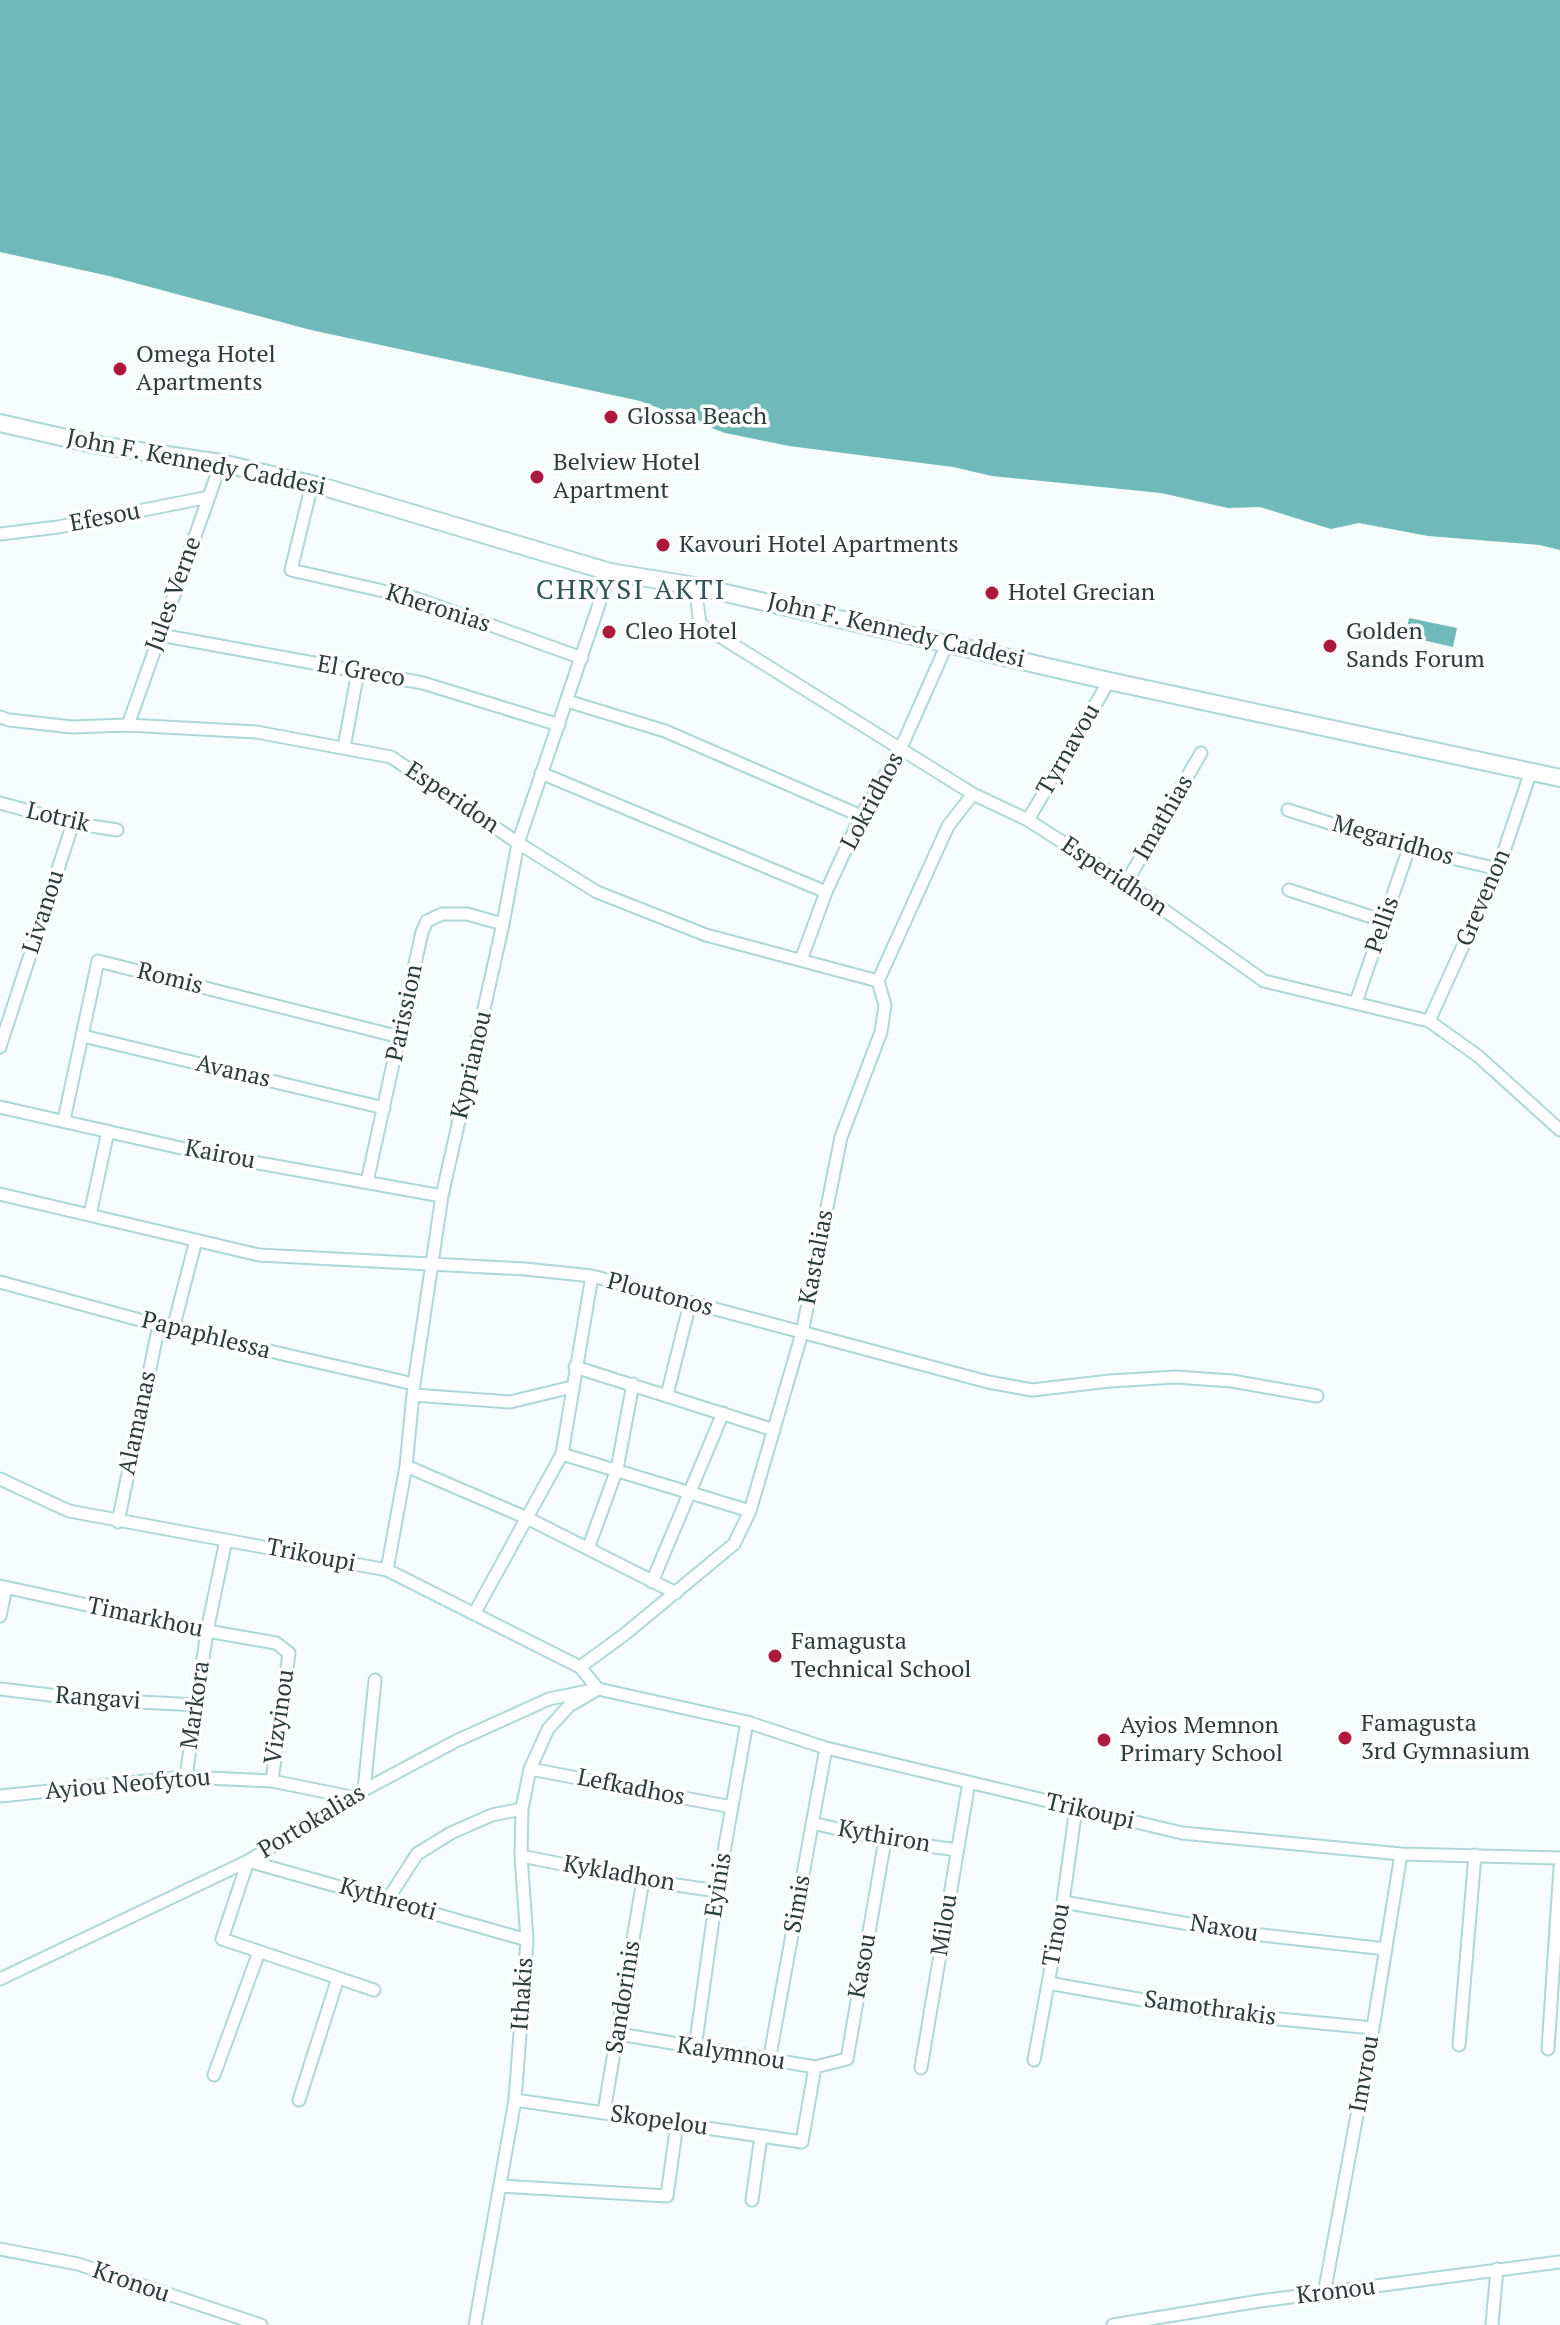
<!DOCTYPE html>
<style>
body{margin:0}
canvas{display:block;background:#f5fdfd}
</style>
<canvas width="1560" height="2325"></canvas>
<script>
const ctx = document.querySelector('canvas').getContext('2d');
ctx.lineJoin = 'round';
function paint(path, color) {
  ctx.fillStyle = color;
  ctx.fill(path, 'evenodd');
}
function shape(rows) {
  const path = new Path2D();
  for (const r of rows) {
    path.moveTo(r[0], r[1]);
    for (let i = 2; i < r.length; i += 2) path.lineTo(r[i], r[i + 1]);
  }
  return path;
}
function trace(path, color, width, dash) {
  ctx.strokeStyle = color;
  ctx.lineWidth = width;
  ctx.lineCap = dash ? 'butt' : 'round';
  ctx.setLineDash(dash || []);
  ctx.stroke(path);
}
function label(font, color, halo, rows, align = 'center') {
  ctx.font = font + ' "PT Serif",serif';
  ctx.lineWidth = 7;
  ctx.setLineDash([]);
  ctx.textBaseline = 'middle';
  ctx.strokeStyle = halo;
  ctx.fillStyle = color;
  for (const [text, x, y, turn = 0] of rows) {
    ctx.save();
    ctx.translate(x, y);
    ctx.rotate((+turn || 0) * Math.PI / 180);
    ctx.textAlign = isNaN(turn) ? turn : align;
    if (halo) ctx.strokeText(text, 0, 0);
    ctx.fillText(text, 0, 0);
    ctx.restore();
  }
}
paint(shape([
 [0,0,1560,0,1560,550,1540,545,1428,536,1359,523,1331,529,1260,507,1228,508,1161,493,992,476,953,467,789,446,725,433,640,401,311,330,109,276,0,252],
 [1409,618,1457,628,1453,647,1405,636]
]), '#6fbab9');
const street = shape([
 [312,484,291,570,418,599,582,658],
 [0,534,58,527,209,497],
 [695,586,700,624,973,794,1028,820,1126,883,1264,981,1429,1021,1478,1056,1560,1130],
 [160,635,423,683,559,725],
 [567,701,665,731,861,816],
 [0,717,9,720,72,727,128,725,256,732,391,757,518,843,597,892,706,935,878,981],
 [128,725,221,463],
 [344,747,358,672],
 [541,773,826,892],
 [0,803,73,823,117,830],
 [1288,810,1409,848,1498,869],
 [1028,820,1109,681],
 [1126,883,1201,753],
 [1289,890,1384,921],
 [801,960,826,892,861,816,900,750,948,642],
 [1356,1002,1409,848],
 [1429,1021,1498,869,1531,771],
 [83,1036,384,1108],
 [0,1047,73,823],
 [0,1107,203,1153,442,1196],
 [64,1120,98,961,400,1037],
 [367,1182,422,932,427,921,442,914,467,914,503,924],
 [0,1194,259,1255,525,1269,592,1276,988,1382,1032,1390,1110,1381,1176,1377,1232,1381,1317,1396],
 [90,1215,108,1131],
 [0,1282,173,1329,414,1384],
 [173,1329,196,1240],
 [575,1367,774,1430],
 [413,1395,510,1402,572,1387],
 [667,1395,690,1303],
 [562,1454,750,1511],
 [406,1466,527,1518,676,1593],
 [0,1479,69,1511,387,1570,580,1667,598,1689,569,1706,548,1729,530,1769,522,1809,521,1856,527,1940,515,2100,475,2325],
 [118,1522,159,1325],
 [588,1549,617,1469,633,1384],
 [387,1570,406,1466,414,1384,442,1196,503,924,518,843,610,572],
 [652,1582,723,1413],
 [0,1586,207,1631,276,1643,289,1653,272,1781],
 [474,1614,562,1454,592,1276],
 [0,1616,6,1588],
 [580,1667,625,1634,734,1544,750,1511,802,1333,841,1137,881,1032,885,1005,878,981,948,826,973,794],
 [0,1689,83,1699,197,1705],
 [530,1769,732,1807],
 [186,1777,207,1631,226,1540],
 [364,1790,375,1680],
 [0,1796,186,1777,272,1781,351,1797],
 [812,1823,885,1840,957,1850],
 [521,1856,643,1880,717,1891],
 [388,1899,417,1854,451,1833,492,1815,522,1809],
 [1063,1902,1235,1932,1386,1949],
 [0,1979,248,1861,364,1790,456,1741,549,1699,598,1689,747,1722,826,1748,1182,1833,1401,1854,1560,1858],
 [1048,1983,1216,2013,1373,2028],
 [374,1990,222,1939,248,1861,527,1940],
 [1459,2045,1475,1855],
 [695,2048,717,1891,747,1722],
 [1548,2049,1560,1867],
 [1034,2060,1063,1902,1076,1808],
 [769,2061,826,1748],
 [815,2067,847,2059,885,1840],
 [921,2068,969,1782],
 [214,2075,259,1952],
 [299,2100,338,1978],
 [515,2100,802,2142,815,2067,619,2034],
 [604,2112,643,1880],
 [500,2186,667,2196,677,2123],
 [752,2200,761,2136],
 [0,2249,78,2264,261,2325],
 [1324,2294,1373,2028,1401,1854],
 [1113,2325,1260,2301,1560,2262],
 [1492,2325,1497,2269]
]);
const secondary = shape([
 [0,423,92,444,221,463,324,487,610,572,695,586,1109,681,1560,778]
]);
trace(street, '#aed8d7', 15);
trace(secondary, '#aed8d7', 20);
trace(street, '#fff', 11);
trace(secondary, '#fff', 16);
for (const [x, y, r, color] of [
 [120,369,8,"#ad183f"],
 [611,417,8,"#ad183f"],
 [537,477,8,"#ad183f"],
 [663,545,8,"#ad183f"],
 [992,593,8,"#ad183f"],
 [609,632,8,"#ad183f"],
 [1330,646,8,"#ad183f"],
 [775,1656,8,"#ad183f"],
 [1345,1738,8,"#ad183f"],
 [1104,1740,8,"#ad183f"]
]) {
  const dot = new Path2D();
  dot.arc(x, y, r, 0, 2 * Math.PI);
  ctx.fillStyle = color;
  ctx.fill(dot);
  trace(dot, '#fff', 3);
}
label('24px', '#2c3d3d', '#fff', [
 ["Omega Hotel",136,355],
 ["Apartments",136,383],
 ["Glossa Beach",627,417],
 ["Belview Hotel",553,463],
 ["Apartment",553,491],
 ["Kavouri Hotel Apartments",679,545],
 ["Hotel Grecian",1008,593],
 ["Cleo Hotel",625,632],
 ["Golden",1346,632],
 ["Sands Forum",1346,660],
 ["Famagusta",791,1642],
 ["Technical School",791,1670],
 ["Famagusta",1361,1724],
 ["3rd Gymnasium",1361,1752],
 ["Ayios Memnon",1120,1726],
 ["Primary School",1120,1754]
], 'left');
label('24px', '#2c3d3d', '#fff', [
 ["John F. Kennedy Caddesi",196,463,11],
 ["Efesou",105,518,-11],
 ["Jules Verne",174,594,-70],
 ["Kheronias",438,609,18],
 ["John F. Kennedy Caddesi",896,631,13],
 ["El Greco",361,672,10],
 ["Tyrnavou",1069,750,-60],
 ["Esperidon",452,798,34],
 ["Lokridhos",873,801,-62],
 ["Lotrik",58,818,13],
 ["Imathias",1164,818,-60],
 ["Megaridhos",1393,841,16],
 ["Esperidhon",1114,877,34],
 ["Grevenon",1484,898,-67],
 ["Livanou",44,912,-72],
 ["Pellis",1383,925,-71],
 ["Romis",170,979,14],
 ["Parission",405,1013,-78],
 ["Kyprianou",472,1065,-77],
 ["Avanas",233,1072,13],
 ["Kairou",220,1155,11],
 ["Kastalias",817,1257,-79],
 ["Ploutonos",660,1295,15],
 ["Papaphlessa",206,1336,14],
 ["Alamanas",138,1423,-78],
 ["Trikoupi",311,1556,11],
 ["Timarkhou",145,1618,12],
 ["Rangavi",98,1699,4],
 ["Markora",196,1705,-82],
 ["Vizyinou",280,1717,-82],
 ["Ayiou Neofytou",128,1785,-5],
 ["Lefkadhos",631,1788,11],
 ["Trikoupi",1090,1812,13],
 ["Portokalias",312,1822,-31],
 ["Kythiron",884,1837,10],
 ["Kykladhon",619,1874,10],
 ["Eyinis",719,1885,-81],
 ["Kythreoti",388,1900,16],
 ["Simis",798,1904,-80],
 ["Milou",945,1925,-81],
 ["Naxou",1224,1929,9],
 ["Tinou",1057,1935,-80],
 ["Kasou",863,1966,-80],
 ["Ithakis",523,1994,-86],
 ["Sandorinis",624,1997,-81],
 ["Samothrakis",1210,2009,8],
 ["Kalymnou",731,2054,9],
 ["Imvrou",1365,2074,-80],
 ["Skopelou",659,2121,8],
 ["Kronou",131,2283,19],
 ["Kronou",1336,2292,-7]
]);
ctx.letterSpacing = '2px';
label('28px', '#305756', '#fff', [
 ["CHRYSI AKTI",631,591]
]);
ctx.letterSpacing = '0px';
</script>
